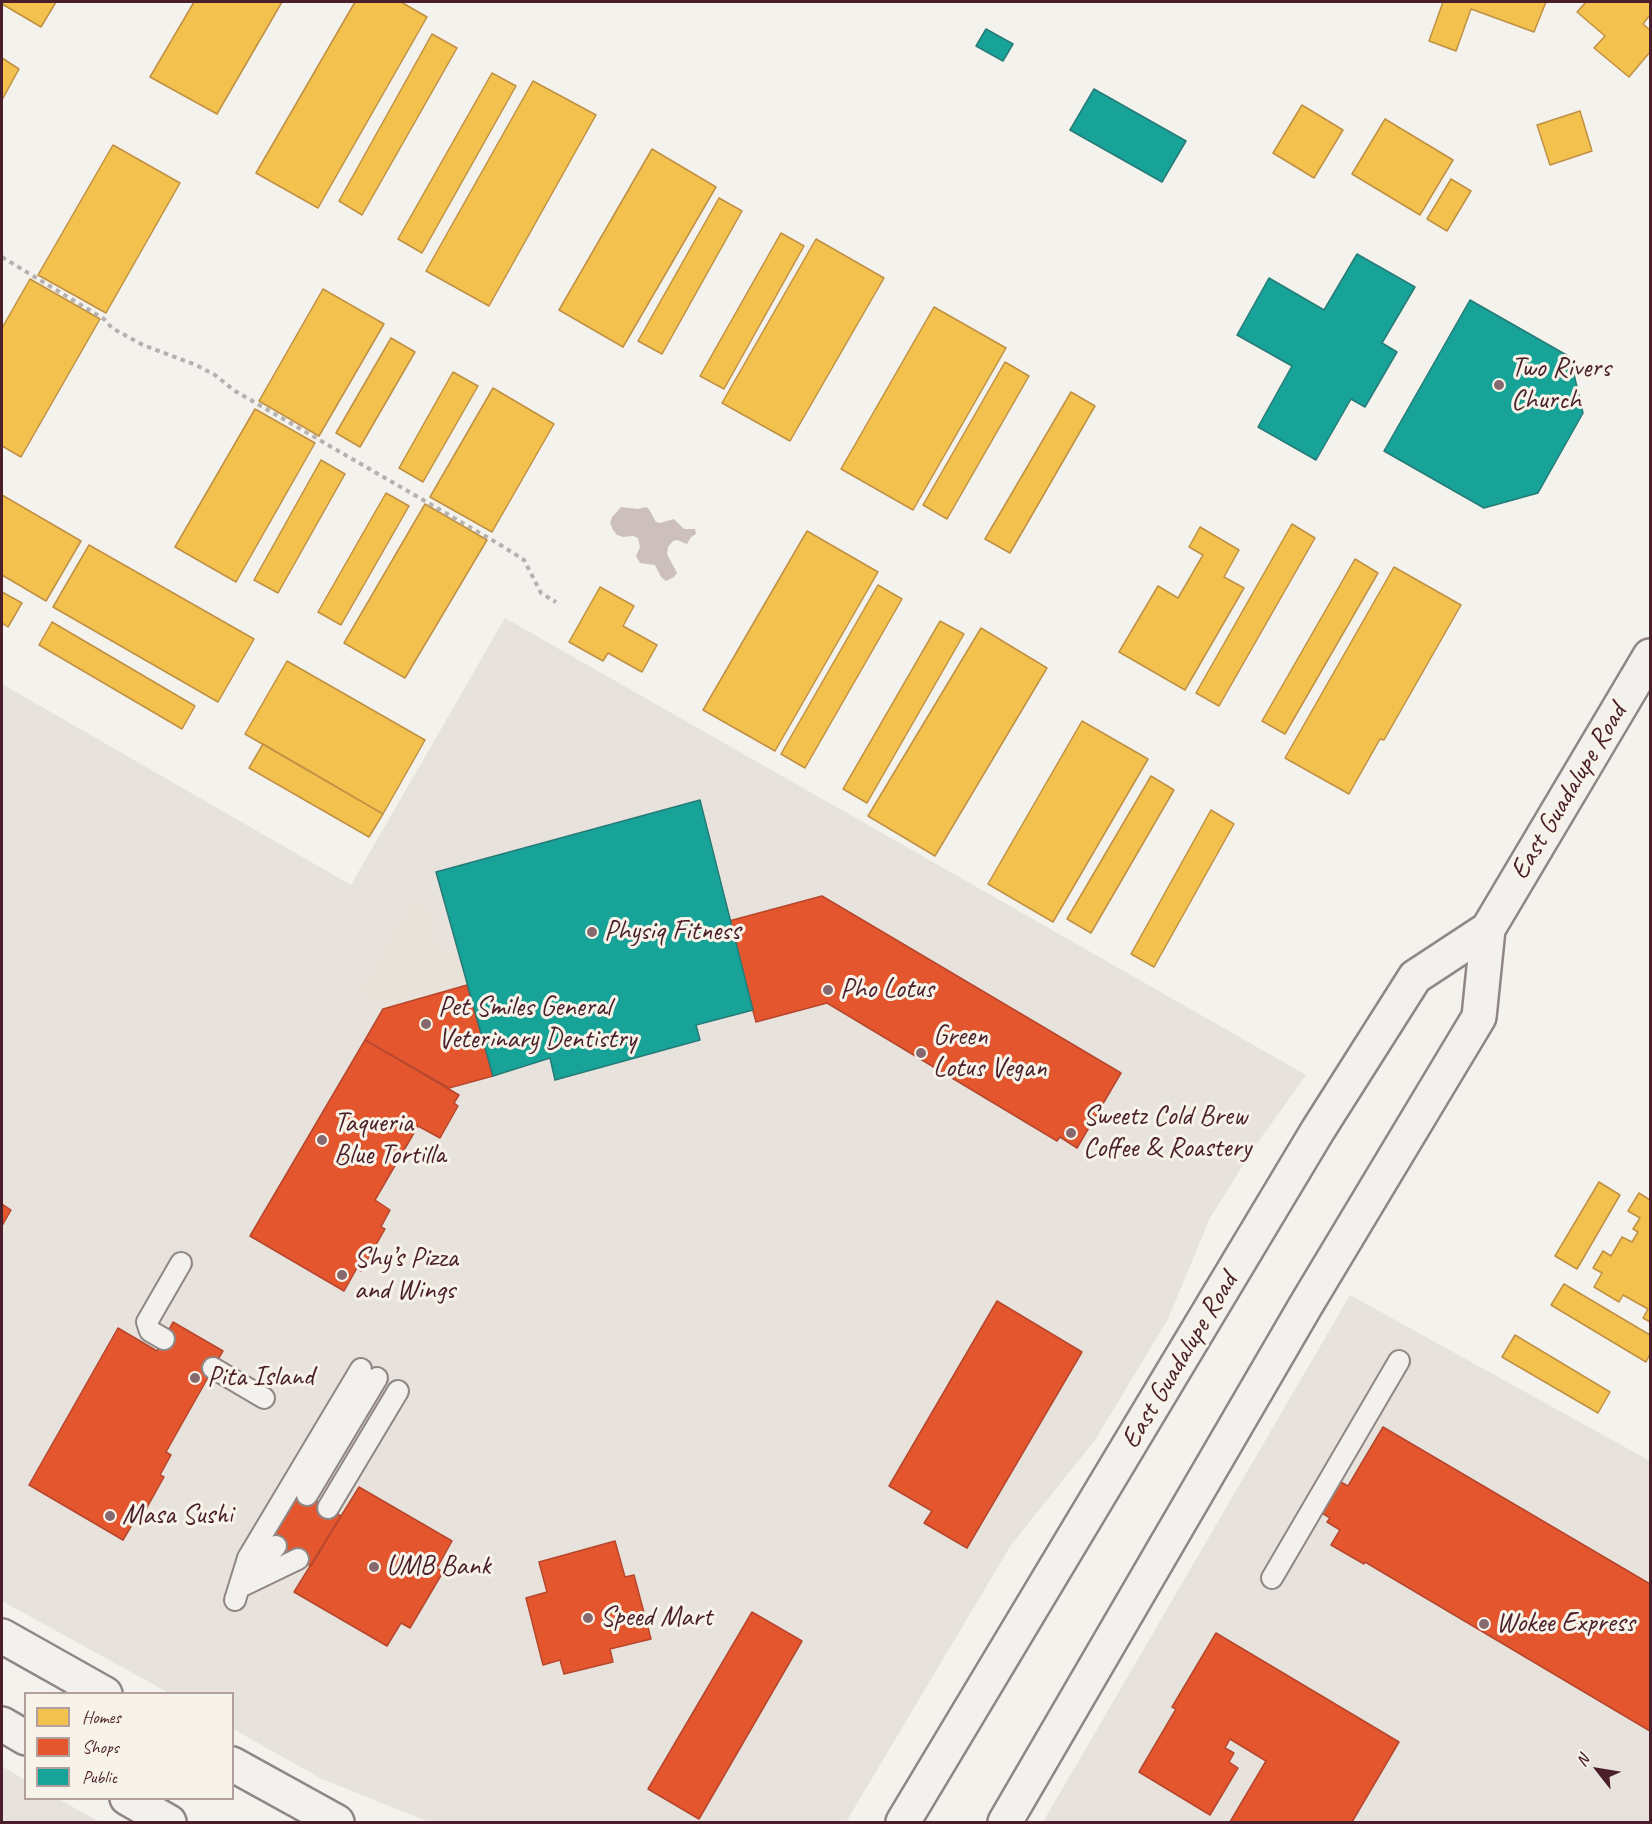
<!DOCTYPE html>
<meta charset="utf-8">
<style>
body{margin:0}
#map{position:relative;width:1652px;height:1824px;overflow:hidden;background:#f4f2ec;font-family:Caveat,sans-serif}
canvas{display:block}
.frame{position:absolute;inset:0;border:3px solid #4a1f2b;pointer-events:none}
.legend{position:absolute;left:24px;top:1692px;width:210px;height:108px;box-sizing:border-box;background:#f7f3e8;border:2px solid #b29e9c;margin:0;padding:8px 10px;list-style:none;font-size:18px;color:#4a1f2b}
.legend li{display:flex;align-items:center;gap:12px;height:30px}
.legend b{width:30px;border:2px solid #b29e9c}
.north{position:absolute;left:1568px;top:1740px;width:60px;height:60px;-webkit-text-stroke:4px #f7f3e8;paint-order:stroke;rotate:301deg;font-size:16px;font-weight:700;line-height:24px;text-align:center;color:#4a1f2b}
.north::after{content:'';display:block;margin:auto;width:21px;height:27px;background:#4a1f2b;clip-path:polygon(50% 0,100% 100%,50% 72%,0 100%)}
</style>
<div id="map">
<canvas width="1652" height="1824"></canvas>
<div class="frame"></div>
<ul class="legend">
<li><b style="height:16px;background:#f2c14e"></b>Homes</li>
<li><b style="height:16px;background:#e4572e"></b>Shops</li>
<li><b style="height:16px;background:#17a398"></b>Public</li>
</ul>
<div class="north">N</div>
</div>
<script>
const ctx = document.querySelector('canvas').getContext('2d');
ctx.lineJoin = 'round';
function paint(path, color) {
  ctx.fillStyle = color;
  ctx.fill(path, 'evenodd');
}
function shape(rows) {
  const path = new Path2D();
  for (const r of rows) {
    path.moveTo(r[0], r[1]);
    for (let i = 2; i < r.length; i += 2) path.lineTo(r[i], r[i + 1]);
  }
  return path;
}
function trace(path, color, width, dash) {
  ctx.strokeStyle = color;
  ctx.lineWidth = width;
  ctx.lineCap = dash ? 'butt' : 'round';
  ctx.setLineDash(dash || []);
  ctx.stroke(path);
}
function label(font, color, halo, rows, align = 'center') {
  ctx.font = font + ' Caveat,sans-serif';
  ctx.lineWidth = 6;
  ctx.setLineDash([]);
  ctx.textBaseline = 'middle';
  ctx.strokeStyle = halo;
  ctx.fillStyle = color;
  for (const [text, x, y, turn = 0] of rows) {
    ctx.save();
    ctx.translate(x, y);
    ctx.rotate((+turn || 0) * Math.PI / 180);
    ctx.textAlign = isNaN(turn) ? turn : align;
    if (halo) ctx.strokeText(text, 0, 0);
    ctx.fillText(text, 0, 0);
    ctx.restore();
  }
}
paint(shape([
 [505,618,1306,1075,1253,1149,1210,1218,1168,1319,1095,1440,1011,1545,846,1822,429,1822,322,1779,233,1729,232,1694,169,1693,2,1601,2,684,351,885],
 [1350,1295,1650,1461,1650,1822,1043,1822],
 [2,1766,25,1780,26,1798,58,1799,100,1822,2,1822]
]), '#e7e2db');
paint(shape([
 [414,893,429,902,441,946,455,942,467,985,383,1009,355,993]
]), '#e8e2da');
paint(shape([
 [621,507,638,509,646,507,649,509,656,522,660,523,674,519,684,529,695,529,696,534,691,537,687,544,677,540,673,541,668,547,667,554,677,573,674,577,666,581,661,577,655,565,640,563,636,556,640,547,638,538,633,536,623,537,617,535,613,530,610,523,612,517]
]), '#cdc0bc');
const homes = shape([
 [2,2,56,2,41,27,2,4,2,2],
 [194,2,282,2,217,114,150,77,194,2],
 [355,2,401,2,427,17,318,208,256,173,355,2],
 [1443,2,1546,2,1534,32,1471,9,1456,51,1429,41,1443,2],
 [1586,2,1650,2,1650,15,1643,24,1650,30,1650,52,1629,77,1594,48,1605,36,1577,12,1586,2],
 [432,34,457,48,362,215,339,201,432,34],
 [2,58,19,69,2,100,2,58],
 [492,73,516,86,422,253,398,239,492,73],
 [533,81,596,115,489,306,426,271,533,81],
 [1302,105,1343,130,1314,178,1273,153,1302,105],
 [1580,111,1592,151,1550,165,1537,125,1580,111],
 [1385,119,1453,160,1420,215,1352,174,1385,119],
 [113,145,180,183,106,313,38,275,113,145],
 [652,149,716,187,623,347,559,310,652,149],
 [1451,179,1471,191,1447,231,1427,219,1451,179],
 [719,198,742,211,662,354,638,341,719,198],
 [781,233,804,246,724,389,700,376,781,233],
 [816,239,884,278,790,441,722,403,816,239],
 [30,279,100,319,21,457,2,446,2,328,30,279],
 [323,289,384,324,319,436,259,401,323,289],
 [934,307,1006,348,913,510,841,469,934,307],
 [391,338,415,352,360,447,336,433,391,338],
 [1005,362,1029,376,947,519,923,505,1005,362],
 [453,372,478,386,423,482,399,468,453,372],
 [493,388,554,424,492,532,430,497,493,388],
 [1071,392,1095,406,1010,553,985,539,1071,392],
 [255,409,315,443,236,582,175,547,255,409],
 [321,460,345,474,278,593,254,580,321,460],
 [386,493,409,506,341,625,318,612,386,493],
 [2,495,81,541,46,601,2,575,2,495],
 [425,504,487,540,405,678,344,643,425,504],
 [1292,524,1315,538,1219,706,1196,693,1292,524],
 [1200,527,1239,550,1224,577,1244,588,1185,690,1119,652,1158,586,1178,598,1203,555,1189,547,1200,527],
 [807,531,878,572,775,751,703,710,807,531],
 [89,545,254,639,218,702,53,607,89,545],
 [1355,559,1378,573,1285,734,1262,721,1355,559],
 [1394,567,1461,605,1384,740,1380,739,1349,794,1285,758,1394,567],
 [878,585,902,599,805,768,781,754,878,585],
 [600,587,634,606,623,626,657,645,642,672,608,653,603,661,569,642,600,587],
 [2,592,22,603,8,627,2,623,2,592],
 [940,621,964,634,867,803,843,789,940,621],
 [52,622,195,706,182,729,39,645,52,622],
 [981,628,1047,668,935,856,868,816,981,628],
 [287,661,425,740,383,814,245,734,287,661],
 [1082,721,1148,759,1053,922,988,884,1082,721],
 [263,744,383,814,369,837,249,768,263,744],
 [1151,776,1174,790,1091,933,1067,919,1151,776],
 [1211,810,1234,824,1154,967,1131,954,1211,810],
 [1599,1182,1620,1195,1577,1269,1555,1256,1599,1182],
 [1639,1193,1650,1200,1650,1322,1643,1318,1648,1309,1623,1295,1619,1302,1594,1287,1602,1273,1593,1268,1603,1251,1611,1256,1622,1237,1632,1242,1638,1232,1633,1229,1640,1218,1628,1211,1639,1193],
 [1564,1284,1650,1335,1650,1354,1646,1362,1551,1305,1564,1284],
 [1515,1335,1610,1392,1598,1413,1502,1357,1515,1335]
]);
paint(homes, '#f2c14e');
trace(homes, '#c09044', 1.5);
const shops = shape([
 [822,896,1121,1073,1077,1148,1060,1137,1057,1141,827,1003,756,1022,729,921,822,896],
 [467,985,493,1076,449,1088,365,1040,383,1009,467,985],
 [365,1040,459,1095,454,1103,458,1106,440,1138,418,1126,375,1200,390,1210,381,1227,385,1229,361,1271,357,1268,344,1291,250,1236,365,1040],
 [2,1204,11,1210,2,1226,2,1204],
 [997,1301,1082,1352,967,1548,924,1523,932,1511,889,1486,997,1301],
 [173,1322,223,1351,166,1452,171,1455,160,1475,164,1477,140,1520,136,1518,123,1540,29,1485,118,1328,157,1351,173,1322],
 [1383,1427,1650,1584,1650,1731,1365,1562,1364,1564,1331,1545,1340,1530,1327,1522,1330,1518,1319,1511,1337,1480,1348,1486,1383,1427],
 [359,1487,452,1541,437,1568,443,1572,410,1628,401,1623,387,1646,294,1592,359,1487],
 [295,1488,341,1516,311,1566,265,1539,295,1488],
 [615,1541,625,1577,634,1575,651,1639,610,1649,613,1662,564,1674,560,1660,543,1665,526,1598,547,1592,539,1562,615,1541],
 [752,1612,802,1641,699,1819,648,1789,752,1612],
 [1216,1633,1399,1742,1352,1822,1230,1822,1266,1761,1230,1739,1225,1748,1234,1753,1229,1762,1238,1768,1210,1815,1139,1772,1176,1709,1172,1707,1216,1633]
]);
paint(shops, '#e4572e');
trace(shops, '#b6462d', 1.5);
const public = shape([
 [986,29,1013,44,1003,61,976,46,986,29],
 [1094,89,1186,141,1162,182,1070,130,1094,89],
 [1357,254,1415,287,1382,343,1397,352,1365,407,1351,399,1316,460,1258,427,1292,366,1237,335,1269,278,1324,310,1357,254],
 [1470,300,1570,357,1583,413,1538,493,1484,508,1384,451,1470,300],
 [700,800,753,1010,696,1025,700,1040,555,1080,550,1058,493,1076,436,872,700,800]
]);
paint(public, '#17a398');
trace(public, '#267b77', 1.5);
const lane = shape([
 [164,1339,150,1331,147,1322,181,1263],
 [213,1368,264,1398],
 [307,1495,377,1378],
 [328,1508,398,1391],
 [1272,1578,1399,1361],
 [246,1580,276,1546],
 [240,1587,298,1559],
 [235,1600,248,1558,361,1369]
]);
const secondary = shape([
 [903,1822,1318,1130,1415,977,1488,929],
 [1005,1822,1306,1305,1479,1017,1488,929,1650,656]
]);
const primary = shape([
 [2,1636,105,1694],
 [2,1724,26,1738],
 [232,1764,337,1822],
 [127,1798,169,1822]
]);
trace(lane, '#8f8685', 24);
trace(secondary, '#8f8685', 38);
trace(primary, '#8f8685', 38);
trace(shape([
 [2,257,104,319,112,328,143,345,196,365,215,375,235,391,499,544,524,560,541,593,556,602]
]), '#b6b0ae', 4, [4.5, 4.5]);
trace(lane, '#f2f1ed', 20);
trace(secondary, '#f2f1ed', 33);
trace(primary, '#f2f1ed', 33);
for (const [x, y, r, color] of [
 [1499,385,6,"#86696f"],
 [592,932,6,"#86696f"],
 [828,990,6,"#86696f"],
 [426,1024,6,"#86696f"],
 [921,1053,6,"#86696f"],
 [1071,1133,6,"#86696f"],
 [322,1140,6,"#86696f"],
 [342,1275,6,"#86696f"],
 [195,1378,6,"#86696f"],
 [110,1516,6,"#86696f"],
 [374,1567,6,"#86696f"],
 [588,1618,6,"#86696f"],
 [1484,1624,6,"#86696f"]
]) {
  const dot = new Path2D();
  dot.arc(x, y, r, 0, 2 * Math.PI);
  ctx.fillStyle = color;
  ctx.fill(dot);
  trace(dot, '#f7f3e8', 2);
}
label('28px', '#4a1f2b', '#f7f3e8', [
 ["Two Rivers",1511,369],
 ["Church",1511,401],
 ["Physiq Fitness",604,932],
 ["Pho Lotus",840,990],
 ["Pet Smiles General",438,1008],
 ["Veterinary Dentistry",438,1040],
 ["Green",933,1037],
 ["Lotus Vegan",933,1069],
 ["Sweetz Cold Brew",1083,1117],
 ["Coffee & Roastery",1083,1149],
 ["Taqueria",334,1124],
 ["Blue Tortilla",334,1156],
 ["Shy’s Pizza",354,1259],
 ["and Wings",354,1291],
 ["Pita Island",207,1378],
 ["Masa Sushi",122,1516],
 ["UMB Bank",386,1567],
 ["Speed Mart",600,1618],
 ["Wokee Express",1496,1624]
], 'left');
label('28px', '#4a1f2b', '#f7f3e8', [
 ["East Guadalupe Road",1569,792,-59],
 ["East Guadalupe Road",1180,1361,-59]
]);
</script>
